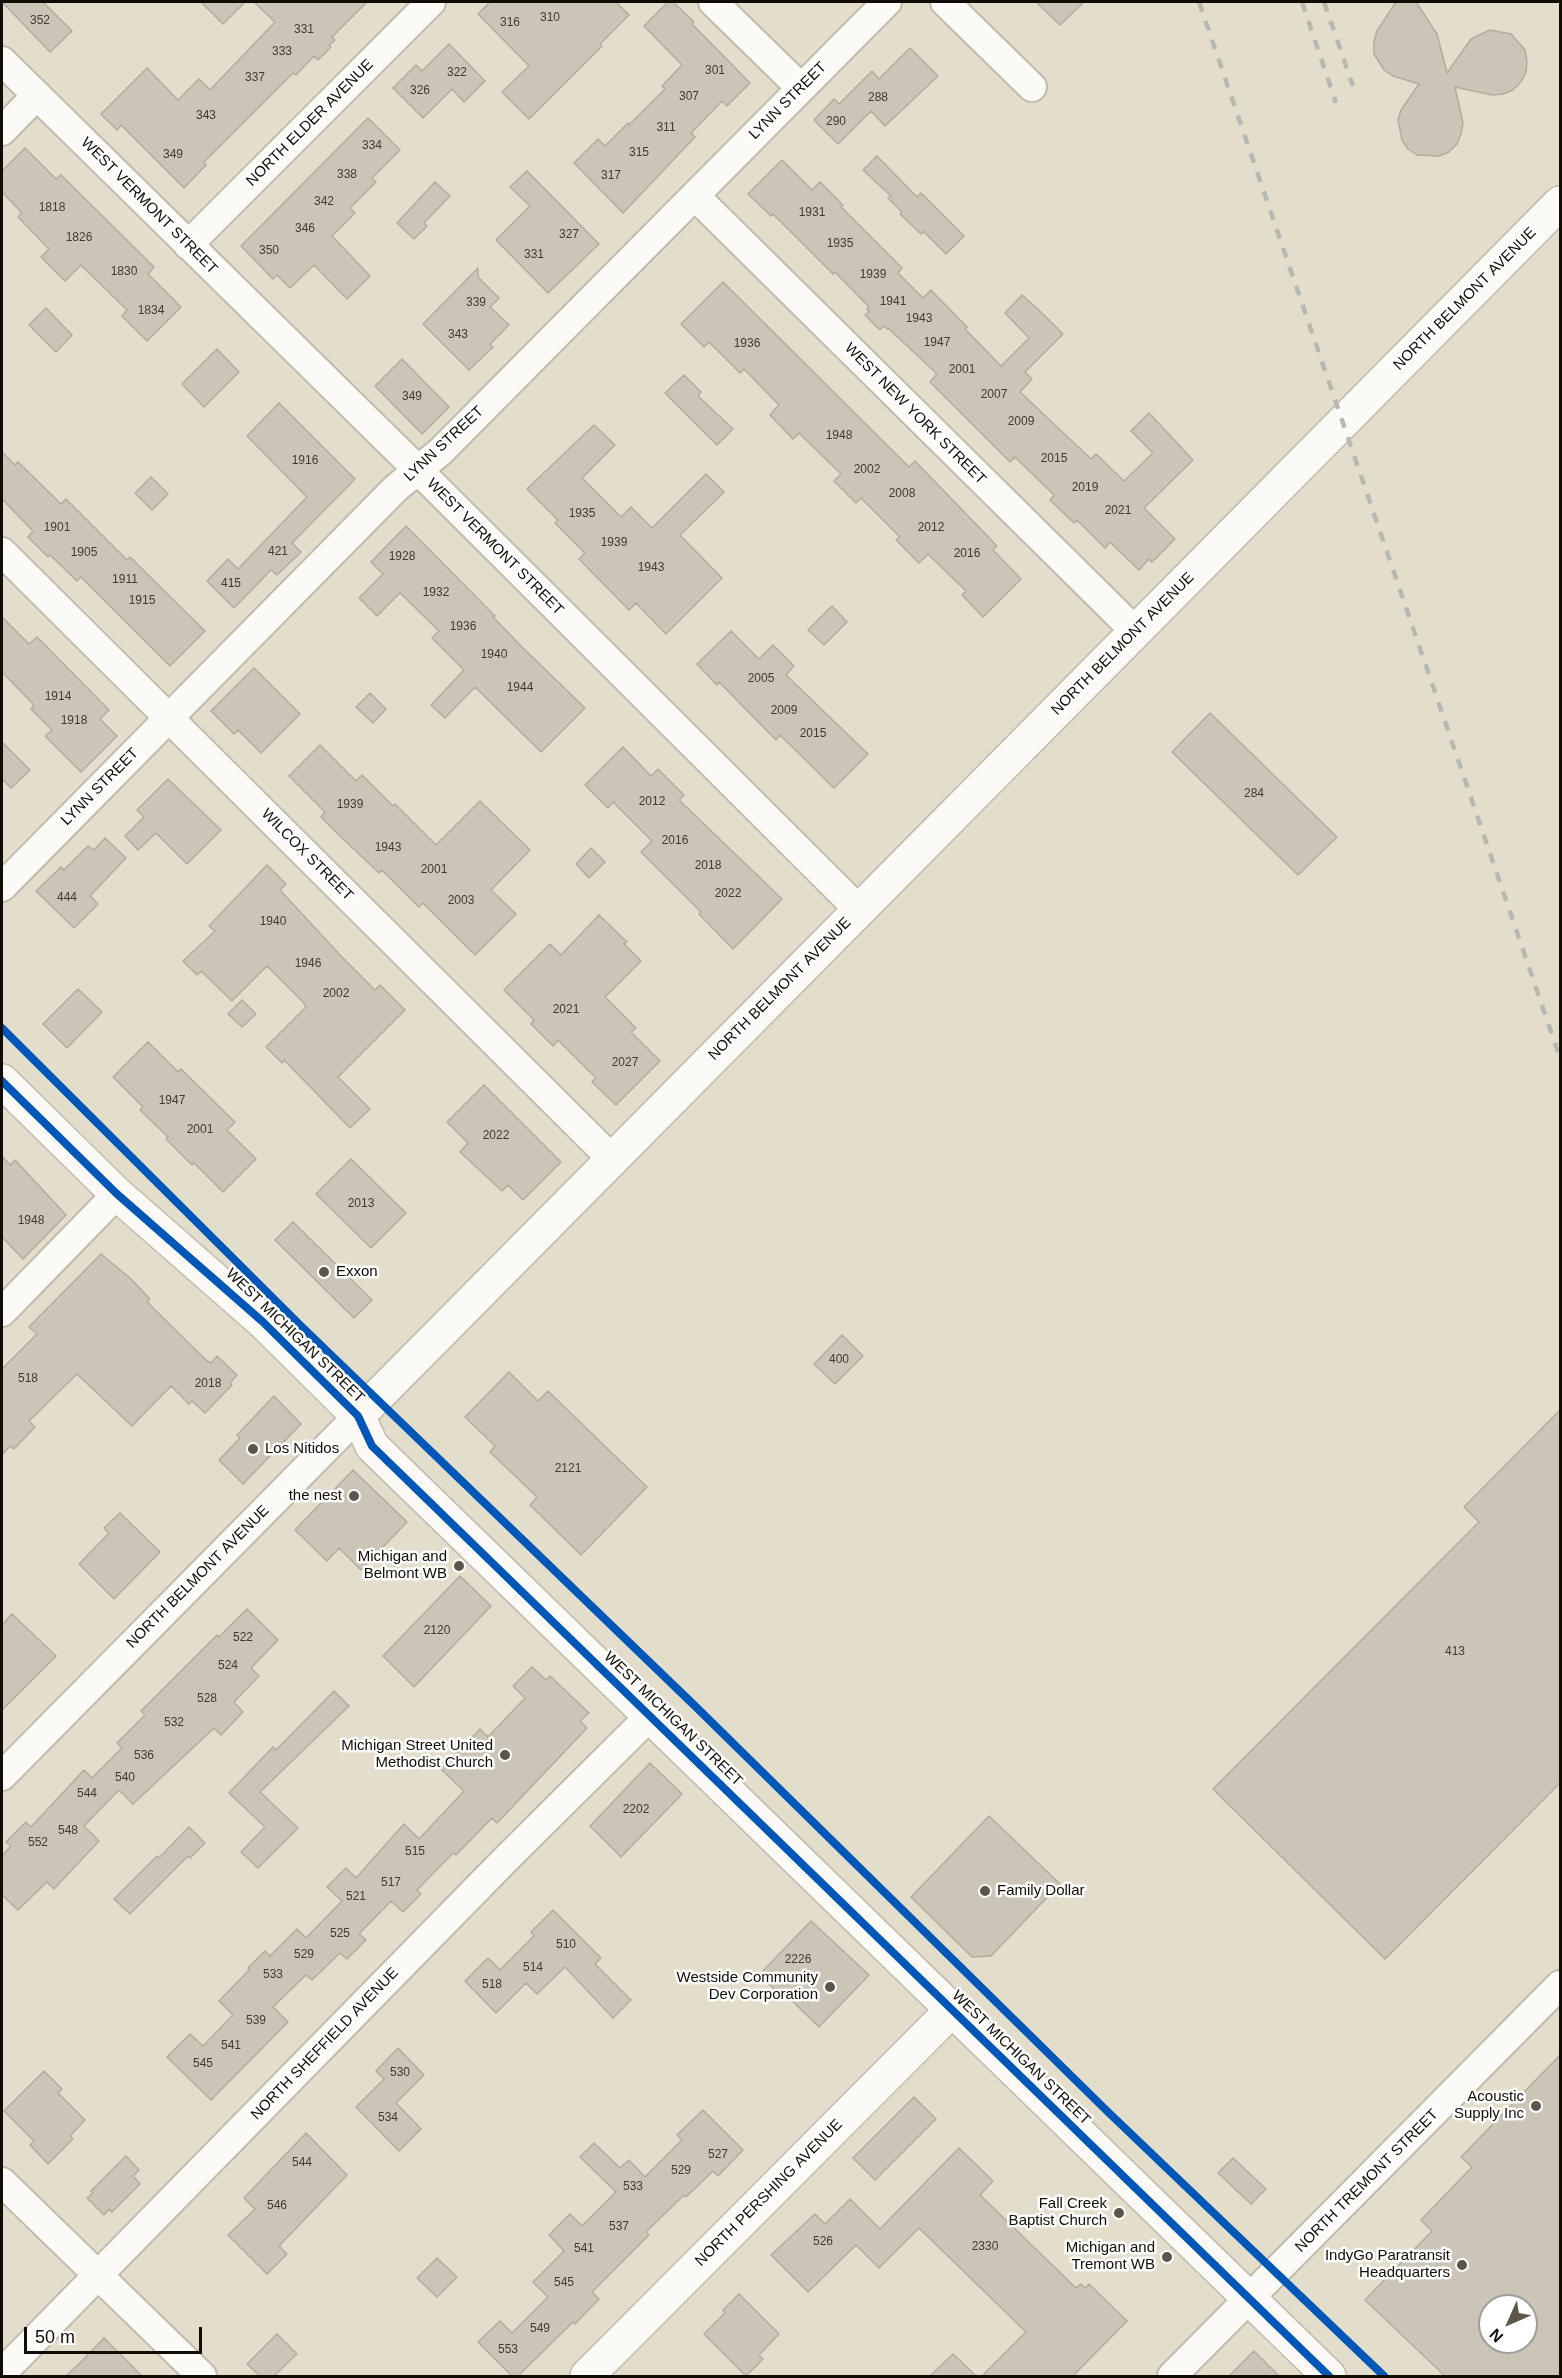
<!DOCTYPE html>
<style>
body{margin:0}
#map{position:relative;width:1562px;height:2378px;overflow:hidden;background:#e3ddcb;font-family:Arial,sans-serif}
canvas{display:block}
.frame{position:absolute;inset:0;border:3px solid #110d04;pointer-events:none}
.north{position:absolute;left:1478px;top:2294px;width:60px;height:60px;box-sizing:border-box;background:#fff;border:2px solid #a09e9b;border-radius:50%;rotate:225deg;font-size:16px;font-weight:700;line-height:24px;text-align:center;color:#110d04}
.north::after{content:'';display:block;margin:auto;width:21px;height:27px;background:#5a564a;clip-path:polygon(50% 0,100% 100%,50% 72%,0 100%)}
.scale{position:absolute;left:24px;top:2327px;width:178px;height:27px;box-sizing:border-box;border:3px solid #110d04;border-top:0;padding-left:8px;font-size:18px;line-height:21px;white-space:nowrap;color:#110d04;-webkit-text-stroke:4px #fff;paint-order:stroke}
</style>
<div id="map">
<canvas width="1562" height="2378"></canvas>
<div class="frame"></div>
<div class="north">N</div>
<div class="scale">50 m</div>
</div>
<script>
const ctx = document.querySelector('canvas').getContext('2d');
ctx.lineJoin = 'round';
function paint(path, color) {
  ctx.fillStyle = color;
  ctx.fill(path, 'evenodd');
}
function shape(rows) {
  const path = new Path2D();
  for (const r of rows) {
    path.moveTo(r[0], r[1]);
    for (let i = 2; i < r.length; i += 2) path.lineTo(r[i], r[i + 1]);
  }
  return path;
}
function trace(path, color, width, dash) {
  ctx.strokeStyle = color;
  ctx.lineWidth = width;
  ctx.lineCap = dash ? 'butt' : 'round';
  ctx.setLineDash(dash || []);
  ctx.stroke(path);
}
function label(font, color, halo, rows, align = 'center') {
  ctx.font = font + ' Arial,sans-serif';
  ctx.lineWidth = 5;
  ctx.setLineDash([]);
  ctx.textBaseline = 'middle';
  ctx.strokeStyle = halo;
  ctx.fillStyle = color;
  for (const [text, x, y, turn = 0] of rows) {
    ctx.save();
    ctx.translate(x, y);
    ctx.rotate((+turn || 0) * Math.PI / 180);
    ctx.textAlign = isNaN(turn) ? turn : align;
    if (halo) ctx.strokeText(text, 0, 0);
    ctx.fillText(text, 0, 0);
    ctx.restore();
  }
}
const building = shape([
 [2,2,43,2,72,31,50,52,2,2],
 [201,2,245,2,223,24,201,2],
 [254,2,367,2,332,37,335,40,329,45,331,47,318,60,314,56,296,75,293,73,204,162,206,165,184,188,121,125,117,130,101,114,147,68,178,100,199,79,210,90,275,22,254,2],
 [490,2,616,2,629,15,600,44,602,46,529,119,502,92,529,66,478,14,490,2],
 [668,2,673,2,694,22,692,24,750,83,727,106,722,101,691,133,695,137,623,213,574,163,598,139,605,146,628,123,629,125,665,89,662,86,682,65,644,26,668,2],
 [1036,2,1084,2,1060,25,1036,2],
 [1396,2,1416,2,1437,34,1447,73,1471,39,1490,30,1511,34,1525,50,1527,61,1526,72,1521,82,1513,90,1503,94,1492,95,1455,87,1463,123,1461,134,1457,144,1449,152,1439,156,1417,155,1408,149,1402,140,1398,120,1401,110,1419,84,1393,76,1384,70,1374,54,1374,42,1377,31,1396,2],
 [449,44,485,81,464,102,452,89,423,118,393,88,416,65,422,71,449,44],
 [910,48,938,76,885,126,871,111,838,144,814,120,834,99,839,104,872,71,879,79,910,48],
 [368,118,400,150,372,178,376,182,350,208,355,213,332,236,370,276,347,299,314,265,290,288,277,275,273,279,241,246,368,118],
 [25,148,56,179,61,175,154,267,148,274,181,307,147,341,122,316,127,310,81,265,65,281,41,257,49,249,18,217,22,213,2,192,2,171,25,148],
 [877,156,917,197,921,193,964,236,946,254,923,231,921,234,900,214,902,212,888,198,891,196,863,170,877,156],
 [782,160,812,190,820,182,843,205,841,207,902,268,898,273,923,298,931,290,967,327,965,329,1001,366,1029,338,1005,313,1022,295,1042,313,1063,334,1025,372,1032,379,1020,392,1091,459,1096,454,1124,481,1153,453,1131,431,1149,413,1193,460,1144,508,1175,539,1152,562,1149,559,1139,570,1110,542,1105,548,1077,520,1074,523,1050,500,1054,495,1015,457,1010,462,930,382,937,374,888,328,887,329,883,326,880,330,865,315,869,312,867,309,869,307,835,272,833,274,773,214,771,216,748,194,782,160],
 [527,171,599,244,548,293,496,240,530,206,510,187,527,171],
 [435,182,450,196,424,223,427,226,414,239,397,223,435,182],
 [478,268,478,277,499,298,490,307,509,325,490,344,493,347,469,370,423,324,478,268],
 [723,282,909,467,915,461,997,546,993,550,1021,579,983,617,962,595,966,591,928,554,919,563,896,540,900,537,861,498,856,503,834,481,841,474,799,433,793,439,770,415,779,405,744,369,740,373,709,342,704,347,681,324,723,282],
 [46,308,72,335,56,352,29,325,46,308],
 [217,349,239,372,204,407,182,384,217,349],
 [402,359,449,407,422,434,375,386,402,359],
 [684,375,701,392,698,396,733,429,717,445,665,393,684,375],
 [279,403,355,479,292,543,301,552,277,575,271,570,234,608,207,581,228,559,238,569,307,497,247,436,279,403],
 [594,425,615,445,582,478,621,517,631,507,652,528,706,474,724,492,680,535,722,578,666,634,636,603,629,610,579,559,585,553,555,523,558,520,527,489,594,425],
 [2,452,15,465,18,462,61,504,66,499,127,560,130,557,205,631,170,666,81,577,77,581,50,555,48,557,28,537,33,531,2,499,2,452],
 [151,477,168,494,152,510,135,493,151,477],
 [406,526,495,616,493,617,524,649,585,708,541,752,475,687,445,718,431,705,464,670,432,638,439,631,400,593,377,616,359,598,383,574,371,562,406,526],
 [832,606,847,622,824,645,808,630,832,606],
 [2,617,29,644,37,637,109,710,100,719,117,736,81,772,45,736,52,730,31,709,34,705,2,672,2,617],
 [731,631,759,659,773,645,794,666,786,675,868,754,834,788,780,735,776,740,719,682,717,685,697,664,731,631],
 [254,668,300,714,261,753,238,730,234,734,211,711,254,668],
 [370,693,386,709,373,723,356,707,370,693],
 [1210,713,1337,837,1298,875,1172,752,1210,713],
 [2,742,30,770,11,788,2,779,2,742],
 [320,745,356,781,362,775,393,806,395,804,436,845,480,801,530,850,491,890,516,914,475,955,423,903,419,907,382,870,379,873,338,834,321,817,325,812,289,776,320,745],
 [623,747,651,776,658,769,684,795,679,800,782,899,733,949,699,914,701,912,641,852,652,841,613,802,608,808,585,785,623,747],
 [168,779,221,830,187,864,156,833,138,850,125,836,144,817,137,810,168,779],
 [105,838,126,858,90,896,98,904,74,928,36,891,61,867,64,870,88,846,94,850,105,838],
 [591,848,605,862,589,878,576,864,591,848],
 [267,865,286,884,280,890,340,955,375,990,380,985,405,1010,338,1077,370,1109,350,1128,284,1060,282,1063,266,1047,306,1007,303,1002,267,966,232,1001,201,971,197,975,183,961,215,931,209,926,267,865],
 [599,915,627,942,624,944,641,961,605,997,636,1028,631,1032,660,1061,616,1105,592,1082,596,1078,558,1040,553,1046,531,1024,534,1020,504,990,550,944,561,955,599,915],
 [78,989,102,1012,67,1048,43,1024,78,989],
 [242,1000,256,1014,242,1027,228,1014,242,1000],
 [148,1042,178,1072,181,1069,235,1122,227,1130,256,1159,223,1192,194,1163,192,1165,166,1139,168,1137,140,1110,143,1107,113,1077,148,1042],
 [484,1085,561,1162,523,1200,508,1185,502,1191,460,1152,468,1143,447,1122,484,1085],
 [2,1156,10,1165,15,1160,66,1215,23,1259,2,1237,2,1156],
 [351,1159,406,1213,371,1248,316,1194,351,1159],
 [293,1222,372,1300,354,1318,275,1240,293,1222],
 [101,1254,131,1279,150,1299,147,1302,207,1361,211,1363,217,1356,237,1375,230,1383,232,1385,205,1413,192,1401,189,1404,171,1386,132,1426,77,1374,29,1421,35,1427,14,1449,10,1446,2,1455,2,1369,37,1334,29,1327,101,1254],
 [842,1335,863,1356,835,1384,814,1364,842,1335],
 [509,1372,538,1401,548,1391,647,1487,581,1555,530,1505,537,1497,490,1452,495,1446,465,1417,509,1372],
 [274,1396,301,1424,243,1484,219,1460,240,1438,237,1435,274,1396],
 [1560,1410,1560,1783,1385,1959,1213,1789,1479,1522,1464,1507,1560,1410],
 [353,1470,407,1522,361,1570,339,1548,327,1561,295,1530,353,1470],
 [120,1513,160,1552,114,1599,79,1564,109,1533,104,1528,120,1513],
 [460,1576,491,1606,414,1687,383,1656,460,1576],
 [247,1609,278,1640,251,1668,259,1676,234,1702,243,1712,221,1735,214,1728,133,1804,119,1790,84,1826,99,1841,54,1889,47,1882,18,1910,2,1895,2,1856,11,1846,6,1842,26,1822,31,1827,84,1770,92,1778,122,1748,117,1743,145,1715,141,1711,217,1635,219,1637,247,1609],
 [12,1614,56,1656,2,1710,2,1625,12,1614],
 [532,1667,546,1680,550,1676,589,1713,580,1721,587,1728,497,1823,492,1818,456,1855,453,1853,417,1890,421,1894,403,1912,391,1901,359,1934,366,1940,347,1959,340,1953,312,1980,306,1975,273,2007,288,2022,211,2100,167,2057,190,2034,203,2046,233,2015,219,2001,250,1969,248,1968,265,1951,270,1956,297,1929,306,1938,342,1901,327,1887,346,1868,356,1878,404,1824,419,1839,464,1791,441,1769,480,1729,488,1737,525,1698,513,1686,532,1667],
 [334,1691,349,1706,260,1792,298,1828,258,1868,241,1852,265,1827,229,1793,273,1747,276,1750,334,1691],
 [650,1763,682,1794,621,1857,590,1826,650,1763],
 [989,1816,1060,1884,991,1956,972,1957,911,1897,989,1816],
 [189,1827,205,1843,190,1858,188,1856,130,1914,114,1899,157,1856,159,1858,189,1827],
 [553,1910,601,1958,595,1964,631,2000,613,2018,565,1967,537,1994,526,1983,496,2013,465,1981,488,1958,500,1970,534,1936,531,1932,553,1910],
 [811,1921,869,1975,819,2027,788,1997,785,1999,759,1975,811,1921],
 [398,2048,424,2075,396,2103,421,2129,399,2151,356,2107,384,2079,376,2071,398,2048],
 [1560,2055,1560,2376,1445,2376,1365,2300,1432,2231,1421,2220,1472,2167,1461,2157,1560,2055],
 [1490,2306,1526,2306,1526,2342,1490,2342,1490,2306],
 [44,2071,62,2089,58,2093,85,2120,70,2136,73,2139,48,2164,30,2145,34,2141,4,2111,44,2071],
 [914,2097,936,2119,875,2180,853,2158,914,2097],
 [703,2110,743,2150,718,2176,713,2171,686,2197,684,2195,646,2232,649,2235,592,2292,599,2299,575,2324,573,2322,518,2376,512,2376,478,2342,500,2321,512,2333,548,2297,533,2282,564,2251,549,2235,570,2214,582,2226,616,2192,580,2157,594,2143,620,2168,629,2160,645,2177,682,2140,677,2135,703,2110],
 [306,2133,347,2175,279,2246,287,2254,267,2274,228,2235,255,2209,244,2198,306,2133],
 [959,2148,993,2181,980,2195,1076,2288,1081,2284,1085,2288,1089,2284,1127,2321,1073,2376,982,2376,1026,2332,919,2228,879,2268,856,2245,808,2292,771,2255,815,2214,825,2224,850,2199,880,2229,959,2148],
 [126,2156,139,2170,133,2176,140,2184,112,2212,109,2209,104,2215,87,2198,93,2193,91,2191,126,2156],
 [1233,2158,1266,2189,1251,2204,1218,2173,1233,2158],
 [437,2258,457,2277,437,2297,417,2278,437,2258],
 [739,2294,779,2334,759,2355,763,2359,746,2376,704,2334,725,2313,723,2310,739,2294],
 [277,2334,297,2354,274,2376,260,2376,247,2364,277,2334],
 [104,2338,142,2376,66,2376,82,2361,104,2338],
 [1254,2351,1279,2376,1229,2376,1254,2351],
 [953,2354,976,2376,930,2376,953,2354]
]);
paint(building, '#cbc5b7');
trace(building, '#b2ac9e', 1.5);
const minor = shape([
 [713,2,801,88],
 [945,2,1032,87],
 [2,61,418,470,859,910],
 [2,131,37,95],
 [695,196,1135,631],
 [188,245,431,2],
 [2,552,612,1159],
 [2,887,396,488,440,452,887,2],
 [2,1312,117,1194],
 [2,1776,358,1416],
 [2,2182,202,2376],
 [2,2373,507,1858,650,1716],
 [1172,2376,1560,1985]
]);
const tertiary = shape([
 [587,2376,952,2010]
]);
const secondary = shape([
 [2,1081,117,1194,263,1322,358,1416,372,1446,1329,2376],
 [358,1416,1560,203]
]);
trace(minor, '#c0bcad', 32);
trace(tertiary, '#c0bcad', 36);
trace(secondary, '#c0bcad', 36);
trace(minor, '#fbfaf7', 28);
trace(tertiary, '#fbfaf7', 33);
trace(secondary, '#fbfaf7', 33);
trace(shape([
 [1199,2,1560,1058],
 [1302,2,1336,103],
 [1324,2,1353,86]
]), '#b8b8b3', 4.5, [10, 10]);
trace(shape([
 [2,1028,300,1325,695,1706,1107,2111,1384,2376],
 [2,1081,117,1194,263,1322,358,1416,372,1446,1329,2376]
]), '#0057b8', 8);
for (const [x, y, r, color] of [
 [324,1272,6,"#5a564a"],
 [253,1449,6,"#5a564a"],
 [354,1496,6,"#5a564a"],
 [459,1566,6,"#5a564a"],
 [505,1755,6,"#5a564a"],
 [985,1891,6,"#5a564a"],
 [830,1987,6,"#5a564a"],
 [1536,2106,6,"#5a564a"],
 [1119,2213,6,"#5a564a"],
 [1167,2257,6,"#5a564a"],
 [1462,2265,6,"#5a564a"]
]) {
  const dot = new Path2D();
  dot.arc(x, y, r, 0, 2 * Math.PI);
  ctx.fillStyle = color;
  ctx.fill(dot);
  trace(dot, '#fff', 2);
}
label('12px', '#403b31', null, [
 ["310",550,18],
 ["352",40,21],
 ["316",510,23],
 ["331",304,30],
 ["333",282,52],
 ["301",715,71],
 ["322",457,73],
 ["337",255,78],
 ["326",420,91],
 ["307",689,97],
 ["288",878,98],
 ["343",206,116],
 ["290",836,122],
 ["311",666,128],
 ["334",372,146],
 ["315",639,153],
 ["349",173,155],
 ["338",347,175],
 ["317",611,176],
 ["342",324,202],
 ["1818",52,208],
 ["1931",812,213],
 ["346",305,229],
 ["327",569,235],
 ["1826",79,238],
 ["1935",840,244],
 ["350",269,251],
 ["331",534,255],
 ["1830",124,272],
 ["1939",873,275],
 ["1941",893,302],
 ["339",476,303],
 ["1834",151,311],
 ["1943",919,319],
 ["343",458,335],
 ["1947",937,343],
 ["1936",747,344],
 ["2001",962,370],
 ["2007",994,395],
 ["349",412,397],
 ["2009",1021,422],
 ["1948",839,436],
 ["2015",1054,459],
 ["1916",305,461],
 ["2002",867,470],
 ["2019",1085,488],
 ["2008",902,494],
 ["2021",1118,511],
 ["1935",582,514],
 ["1901",57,528],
 ["2012",931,528],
 ["1939",614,543],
 ["421",278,552],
 ["1905",84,553],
 ["2016",967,554],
 ["1928",402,557],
 ["1943",651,568],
 ["1911",125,580],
 ["415",231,584],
 ["1932",436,593],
 ["1915",142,601],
 ["1936",463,627],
 ["1940",494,655],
 ["2005",761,679],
 ["1944",520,688],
 ["1914",58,697],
 ["2009",784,711],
 ["1918",74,721],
 ["2015",813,734],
 ["284",1254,794],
 ["2012",652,802],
 ["1939",350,805],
 ["2016",675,841],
 ["1943",388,848],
 ["2018",708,866],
 ["2001",434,870],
 ["2022",728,894],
 ["444",67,898],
 ["2003",461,901],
 ["1940",273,922],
 ["1946",308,964],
 ["2002",336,994],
 ["2021",566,1010],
 ["2027",625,1063],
 ["1947",172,1101],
 ["2001",200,1130],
 ["2022",496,1136],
 ["2013",361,1204],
 ["1948",31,1221],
 ["400",839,1360],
 ["518",28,1379],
 ["2018",208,1384],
 ["2121",568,1469],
 ["2120",437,1631],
 ["522",243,1638],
 ["413",1455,1652],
 ["524",228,1666],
 ["528",207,1699],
 ["532",174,1723],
 ["536",144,1756],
 ["540",125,1778],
 ["544",87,1794],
 ["2202",636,1810],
 ["548",68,1831],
 ["552",38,1843],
 ["515",415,1852],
 ["517",391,1883],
 ["521",356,1897],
 ["525",340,1934],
 ["510",566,1945],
 ["529",304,1955],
 ["2226",798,1960],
 ["514",533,1968],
 ["533",273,1975],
 ["518",492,1985],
 ["539",256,2021],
 ["541",231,2046],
 ["545",203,2064],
 ["530",400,2073],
 ["534",388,2118],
 ["527",718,2155],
 ["544",302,2163],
 ["529",681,2171],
 ["533",633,2187],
 ["546",277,2206],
 ["537",619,2227],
 ["526",823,2242],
 ["2330",985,2247],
 ["541",584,2249],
 ["545",564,2283],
 ["549",540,2329],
 ["553",508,2350]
]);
label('15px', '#110d04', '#fff', [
 ["LYNN STREET",788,101,-45],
 ["NORTH ELDER AVENUE",310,123,-45],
 ["WEST VERMONT STREET",149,206,45],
 ["NORTH BELMONT AVENUE",1465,299,-45],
 ["WEST NEW YORK STREET",915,414,45],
 ["LYNN STREET",444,444,-43],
 ["WEST VERMONT STREET",495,547,45],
 ["NORTH BELMONT AVENUE",1123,644,-45],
 ["LYNN STREET",100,787,-45],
 ["WILCOX STREET",307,855,45],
 ["NORTH BELMONT AVENUE",780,989,-45],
 ["WEST MICHIGAN STREET",295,1336,44],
 ["NORTH BELMONT AVENUE",198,1577,-45],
 ["WEST MICHIGAN STREET",673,1719,44],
 ["NORTH SHEFFIELD AVENUE",325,2044,-46],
 ["WEST MICHIGAN STREET",1021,2058,44],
 ["NORTH TREMONT STREET",1367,2181,-45],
 ["NORTH PERSHING AVENUE",769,2193,-45]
]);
label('15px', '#110d04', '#fff', [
 ["Exxon",336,1272,"left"],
 ["Los Nitidos",265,1449,"left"],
 ["the nest",342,1496],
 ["Michigan and",447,1557],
 ["Belmont WB",447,1574],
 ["Michigan Street United",493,1746],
 ["Methodist Church",493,1763],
 ["Family Dollar",997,1891,"left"],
 ["Westside Community",818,1978],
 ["Dev Corporation",818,1995],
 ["Acoustic",1524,2097],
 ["Supply Inc",1524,2114],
 ["Fall Creek",1107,2204],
 ["Baptist Church",1107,2221],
 ["Michigan and",1155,2248],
 ["Tremont WB",1155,2265],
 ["IndyGo Paratransit",1450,2256],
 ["Headquarters",1450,2273]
], 'right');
</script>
